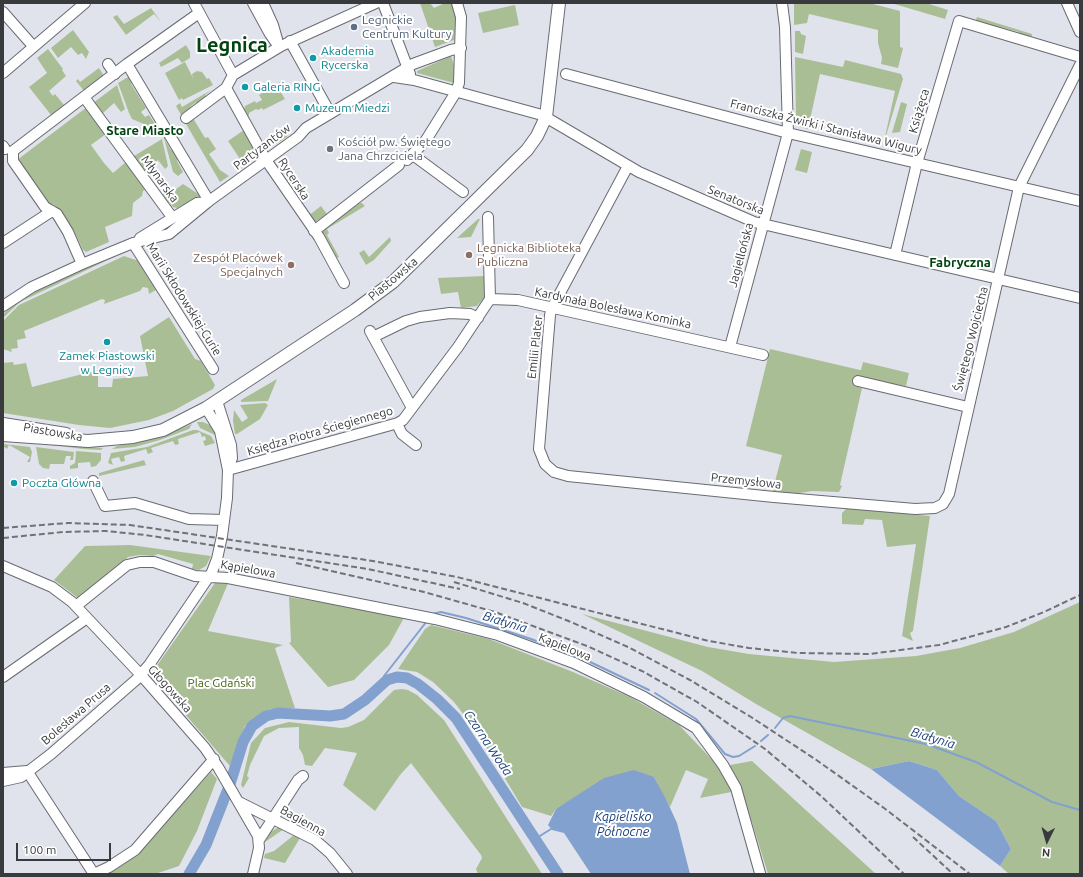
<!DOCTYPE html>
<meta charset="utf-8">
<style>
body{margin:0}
#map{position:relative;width:1083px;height:877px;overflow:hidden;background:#e1e3ec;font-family:Ubuntu,sans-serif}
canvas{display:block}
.frame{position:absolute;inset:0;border:4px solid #393a3e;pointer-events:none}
.north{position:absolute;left:1027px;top:821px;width:40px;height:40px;-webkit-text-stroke:3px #fff;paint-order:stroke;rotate:185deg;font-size:11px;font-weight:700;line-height:16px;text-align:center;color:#393a3e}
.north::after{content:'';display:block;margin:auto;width:14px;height:18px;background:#393a3e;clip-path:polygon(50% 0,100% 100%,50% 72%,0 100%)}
.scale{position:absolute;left:16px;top:843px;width:95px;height:18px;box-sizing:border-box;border:2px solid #393a3e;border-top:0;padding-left:5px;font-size:12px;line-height:14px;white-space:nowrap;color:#393a3e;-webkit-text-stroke:3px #fff;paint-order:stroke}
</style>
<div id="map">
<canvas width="1083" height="877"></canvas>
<div class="frame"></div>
<div class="north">N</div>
<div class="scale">100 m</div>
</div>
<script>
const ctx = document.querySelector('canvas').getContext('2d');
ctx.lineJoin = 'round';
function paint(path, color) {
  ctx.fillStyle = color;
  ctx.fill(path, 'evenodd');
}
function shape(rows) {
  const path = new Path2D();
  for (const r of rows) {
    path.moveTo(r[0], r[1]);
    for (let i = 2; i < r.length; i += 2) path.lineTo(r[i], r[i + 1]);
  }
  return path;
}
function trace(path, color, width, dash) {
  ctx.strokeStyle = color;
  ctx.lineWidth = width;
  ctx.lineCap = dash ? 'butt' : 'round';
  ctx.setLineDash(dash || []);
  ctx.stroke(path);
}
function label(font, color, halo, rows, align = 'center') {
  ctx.font = font + ' Ubuntu,sans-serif';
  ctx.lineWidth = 4;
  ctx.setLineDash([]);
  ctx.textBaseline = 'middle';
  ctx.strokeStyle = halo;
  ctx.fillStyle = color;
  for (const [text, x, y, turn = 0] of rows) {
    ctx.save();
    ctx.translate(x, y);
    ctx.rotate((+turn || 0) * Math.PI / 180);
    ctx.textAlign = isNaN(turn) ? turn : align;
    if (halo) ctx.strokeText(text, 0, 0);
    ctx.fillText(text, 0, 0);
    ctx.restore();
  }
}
paint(shape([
 [420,3,430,3,434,8,445,3,453,3,457,14,454,40,435,47],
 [794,3,869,3,900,11,900,47,903,48,898,68,881,64,882,58,878,43,878,30,809,14,807,23,794,25],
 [891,3,926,3,948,10,945,19],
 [515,5,519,25,483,33,478,13],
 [151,8,161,22,154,14,126,35,113,17,117,15,124,24],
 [977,17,1032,34,1031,41,1018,37,1019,32,1000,27,998,31,975,23],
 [73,30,89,52,86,59,82,53,78,55,71,47,58,58,51,48],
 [795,31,800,31,801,34,806,36,803,54,795,52],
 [186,45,190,52,190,58,182,63,178,58,161,67,159,63],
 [48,49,63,69,62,70,66,76,49,91,53,96,55,94,64,105,51,115,29,87,47,73,37,58],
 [451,56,455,68,454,83,417,73,417,71],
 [795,57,843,67,845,60,901,74,903,79,883,146,895,91,820,74,808,129,800,127,796,122],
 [185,62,193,78,192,74,197,71,202,72,207,79,209,78,213,85,183,100,182,98,179,100,165,73],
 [99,68,104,76,84,91,76,81,78,79,80,82],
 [128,77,134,81,131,84,146,108,141,112,145,117,149,115,160,131,132,119,129,113,118,83],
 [280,82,284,88,280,91,285,99,263,110,262,108,258,110,256,109,249,113,249,115,247,117,244,111,245,106,255,101,256,103,262,100,259,95],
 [117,85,125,109,121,112,114,103,102,114,93,103],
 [211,90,205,95,208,99,198,106,196,102,190,107,192,110,188,113,187,111,181,115,176,106,180,103,182,107],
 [901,102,907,104,900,132,892,133],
 [87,107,106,134,91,145,104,163,113,173,127,161,148,188,143,191,142,196,133,203,132,216,105,227,109,242,86,252,83,250,76,235,64,215,53,204,49,206,17,160],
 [193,118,205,138,208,137,216,149,209,154,220,170,229,176,220,182,186,124],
 [244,130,258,155,244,165,228,141],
 [287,133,288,136,267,150,265,149,263,145,270,142,268,139,273,136,275,138,279,136,281,138],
 [166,135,167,135,165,140,171,150,176,150,180,156,177,161,183,172,178,176,173,172,164,138],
 [162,139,168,166,165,169,158,160,145,171,134,156],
 [801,149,812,152,807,173,795,170],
 [183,184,200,195,199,197,177,208,173,207,162,195,166,192,168,195],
 [360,203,362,203,365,206,327,229,329,233,327,235,339,257,337,258,323,233,323,229],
 [321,206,327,214,315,222,308,216],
 [478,219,480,219,471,237,457,238],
 [390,237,391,241,374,260,366,265,359,253,364,250,369,257],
 [113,255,114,257,20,302,3,318,3,314,20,299],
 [124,256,139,261,156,290,149,294,148,288,143,287,140,291,104,304,105,300,102,299,24,331,26,338,17,340,18,348,11,349,12,352,3,349,3,321,19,305],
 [484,276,485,297,477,306,461,308,458,292,441,294,438,278],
 [169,317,195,359,201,361,215,385,213,389,191,401,173,411,149,420,110,428,79,425,3,413,3,363,13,362,14,365,26,363,32,387,98,370,98,387,112,387,113,379,148,376,140,336],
 [770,349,860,370,861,370,863,362,909,373,906,386,858,378,856,386,862,388,840,485,842,486,839,492,812,491,787,495,773,494,774,485,782,455,746,446],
 [277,379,268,401,241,402,241,400],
 [265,403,268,405,260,419,237,434,235,434,233,421,234,410,242,422,248,418,240,405],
 [197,422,203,422,212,426,218,438,215,435,200,428],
 [192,424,189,429,160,440,135,447,112,449,117,446,163,436],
 [193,430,197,430,211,436,215,443,205,446,203,441,206,440,205,436,202,437,200,432,178,439,179,444,175,445,173,441,151,448,153,452,148,454,146,449,124,456,125,461,121,462,119,457,111,459,113,465,108,463,111,453,147,447],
 [36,443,66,445,103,448,101,450,83,449],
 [3,444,30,447,32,452,30,462,27,462,30,457,9,445,7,449,3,446],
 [36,447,74,452,73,460,70,460,71,456,66,456,64,464,50,464,49,469,43,468,39,464],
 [76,451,101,453,101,460,96,466,91,467,90,462,78,463,78,468,70,469,70,466,75,463],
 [144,460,146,465,99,476,99,473],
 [847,508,930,516,913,631,910,633,913,641,902,636,916,544,887,547,882,520,865,519,863,525,842,524,842,513],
 [130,545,211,556,206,566,199,570,192,569,193,564,158,554,153,556,140,555,128,557,118,567,78,598,54,580,85,546],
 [229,581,208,631,283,645,275,648,295,708,270,709,253,719,245,726,230,766,157,682,155,674,158,664,215,583],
 [289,597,405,616,389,645,354,680,328,687,289,643,291,642],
 [1080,602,1080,874,1009,874,1000,866,1011,849,996,821,959,796,937,770,909,761,871,769,756,704,702,671,582,614,708,647,749,654,834,662,916,656,960,648,1014,632],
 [431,625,489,639,573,672,630,697,679,725,719,767,752,761,876,874,768,874,742,790,700,798,708,779,686,770,670,807,654,777,556,809,551,816,522,807,479,735,454,702,433,682,417,672,398,669,425,629],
 [402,689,408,690,417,695,444,720,542,874,478,874,476,869,482,858,481,855,411,763,400,775,375,811,343,785,357,753,325,748,312,766,305,765,303,755,299,748,299,727,279,728,264,736,250,765,247,776,249,778,243,788,241,785,251,743,265,728,289,722,341,728,348,727,364,720,394,690],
 [211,772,217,779,197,831,179,866,155,874,108,874,139,853],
 [279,827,284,829,265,842,270,832],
 [294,835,300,838,285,863,264,858,265,854,274,851]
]), '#aabe96');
paint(shape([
 [909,761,937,770,959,796,996,821,1011,849,1000,866,871,769],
 [634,770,654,777,665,797,677,823,690,874,591,874,564,833,552,830,548,825,556,809,604,778]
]), '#82a1cf');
trace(shape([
 [432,614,441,612,466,618,531,639,586,660,649,690],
 [383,683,384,676,427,621],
 [655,693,696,719,725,754,733,757,739,756,755,746],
 [775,728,783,718,790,716,926,744,976,762,1052,802,1080,810],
 [761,741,768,735],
 [535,839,551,829]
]), '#82a1cf', 2);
trace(shape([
 [189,874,206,845,230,784,243,742,252,726,266,716,278,713,330,716,344,714,365,700,387,680,397,677,407,678,418,684,437,699,456,718,558,874]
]), '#82a1cf', 11);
const minor = shape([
 [194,3,233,75],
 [253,3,270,34,279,47],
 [263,3,273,25,277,39],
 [383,3,410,74],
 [1067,3,1080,32],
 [3,12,33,46],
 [290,41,330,113],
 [108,64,115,74],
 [127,64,209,201],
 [3,73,85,3],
 [566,74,788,133,1080,201],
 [394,77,414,80,542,115,639,172,754,222,1080,298],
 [226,88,266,160,319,237,344,283],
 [84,97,172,217],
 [186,118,226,88,233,75,281,46,376,3],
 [3,146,5,149],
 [413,155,463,192],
 [407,160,426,140,456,92,459,83,461,17,457,3],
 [628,166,552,308,550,315,539,449,545,464,554,472,568,476,774,497,915,509,935,508,943,504,949,494,1019,187,1080,65],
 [314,231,399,165],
 [140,238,197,203,208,202],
 [3,243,52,211],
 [133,243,213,369],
 [895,255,917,163,959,21,1080,57],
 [82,264,68,232,57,214,45,207,13,161,13,151,127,64,199,13],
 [490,299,518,300,763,355],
 [3,306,32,287,82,264,133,243,169,234,209,201,298,137,306,128,413,64,451,50,461,48],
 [370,331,412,408],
 [373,337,406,321,420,317,450,313,470,314,478,318],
 [730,347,788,133,785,27,782,3],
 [858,381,968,407],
 [217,401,231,445,232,458,228,470],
 [397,424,402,434,416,445],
 [228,470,398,423,403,420,458,347,490,299,488,217],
 [93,481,105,506,135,503,189,519,224,520],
 [3,566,52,587,72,602,141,675,205,748,218,767,258,836,259,848,253,874],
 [76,606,127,565,140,562,154,562,195,576,228,578,435,619,498,635,574,663,644,697,696,728,723,765,736,788,760,873],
 [3,677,87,618],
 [27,771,94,874,109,867,135,850,214,759],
 [3,773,27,771],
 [3,781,21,777,51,754,137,679,149,665,212,572,217,559,222,536,227,498,228,470,220,431,206,408],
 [239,802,315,840,330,853,347,874],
 [259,840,298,780,303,776]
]);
const major = shape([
 [3,424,66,434],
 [3,435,88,441,133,437,163,430,206,408,355,310,393,282,527,150,537,136,546,117,559,3]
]);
trace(minor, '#696b73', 12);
trace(major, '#696b73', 14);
trace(minor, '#fff', 10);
trace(major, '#fff', 12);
trace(shape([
 [3,528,68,523,130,525,373,561,457,577,709,641,749,648,798,653,870,654,939,645,1006,627,1044,612,1080,595],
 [3,538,63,532,106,531,145,535,368,569,460,589],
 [296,563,424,592,495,612,587,646,642,671,697,702,765,749,821,796,904,874],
 [454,582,523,603,571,622,628,647,690,680,751,717,815,759,884,808,970,874],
 [913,837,953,874]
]), '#717278', 2, [6, 3]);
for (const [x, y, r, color] of [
 [354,27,4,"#5c6f8a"],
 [313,58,4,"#0f9aa8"],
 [245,87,4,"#0f9aa8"],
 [297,108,4,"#0f9aa8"],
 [330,149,4,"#6b7280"],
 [469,255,4,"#8d6e63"],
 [291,265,4,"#8d6e63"],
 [107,342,4,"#0f9aa8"],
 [14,483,4,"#0f9aa8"]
]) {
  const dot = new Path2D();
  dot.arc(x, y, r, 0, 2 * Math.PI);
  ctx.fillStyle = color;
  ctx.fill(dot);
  trace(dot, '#fff', 1.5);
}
label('12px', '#4e5e75', '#fff', [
 ["Legnickie",362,20],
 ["Centrum Kultury",362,34]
], 'left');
label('12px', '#0d838f', '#fff', [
 ["Akademia",321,51],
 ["Rycerska",321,65],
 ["Galeria RING",253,87],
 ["Muzeum Miedzi",305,108],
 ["Zamek Piastowski",107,356,"center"],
 ["w Legnicy",107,370,"center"],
 ["Poczta Główna",22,483]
], 'left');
label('12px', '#393a3e', '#fff', [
 ["Książęca",919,111,-74],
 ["Franciszka Żwirki i Stanisława Wigury",826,127,14],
 ["Partyzantów",262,147,-37],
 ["Młynarska",160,179,54],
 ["Rycerska",294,179,57],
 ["Senatorska",736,200,22],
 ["Jagiellońska",741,255,-75],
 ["Piastowska",393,279,-40],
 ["Marii Skłodowskiej-Curie",184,299,58],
 ["Kardynała Bolesława Kominka",613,308,12],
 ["Świętego Wojciecha",971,339,-76],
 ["Emilii Plater",535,347,-84],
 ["Księdza Piotra Ściegiennego",320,431,-16],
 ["Piastowska",53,432,10],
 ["Przemysłowa",746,481,6],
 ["Kąpielowa",248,569,10],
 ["Kąpielowa",565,647,22],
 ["Głogowska",170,689,48],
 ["Bolesława Prusa",76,714,-41],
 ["Bagienna",303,821,29]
]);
label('12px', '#5b616d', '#fff', [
 ["Kościół pw. Świętego",338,142],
 ["Jana Chrzciciela",338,156]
], 'left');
label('12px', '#785e54', '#fff', [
 ["Legnicka Biblioteka",477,248],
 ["Publiczna",477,262],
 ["Zespół Placówek",283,258,"right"],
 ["Specjalnych",283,272,"right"]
], 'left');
label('12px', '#456319', '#fff', [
 ["Plac Gdański",221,683]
]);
label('bold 13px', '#014311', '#fff', [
 ["Stare Miasto",145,131],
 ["Fabryczna",960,263]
]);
label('italic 13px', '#1b427b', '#fff', [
 ["Białynia",505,622,17],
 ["Białynia",933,738,17],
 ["Czarna Woda",488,743,56],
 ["Kąpielisko",623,817],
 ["Północne",623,832]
]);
label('bold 20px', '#014311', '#fff', [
 ["Legnica",232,45]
]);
</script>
